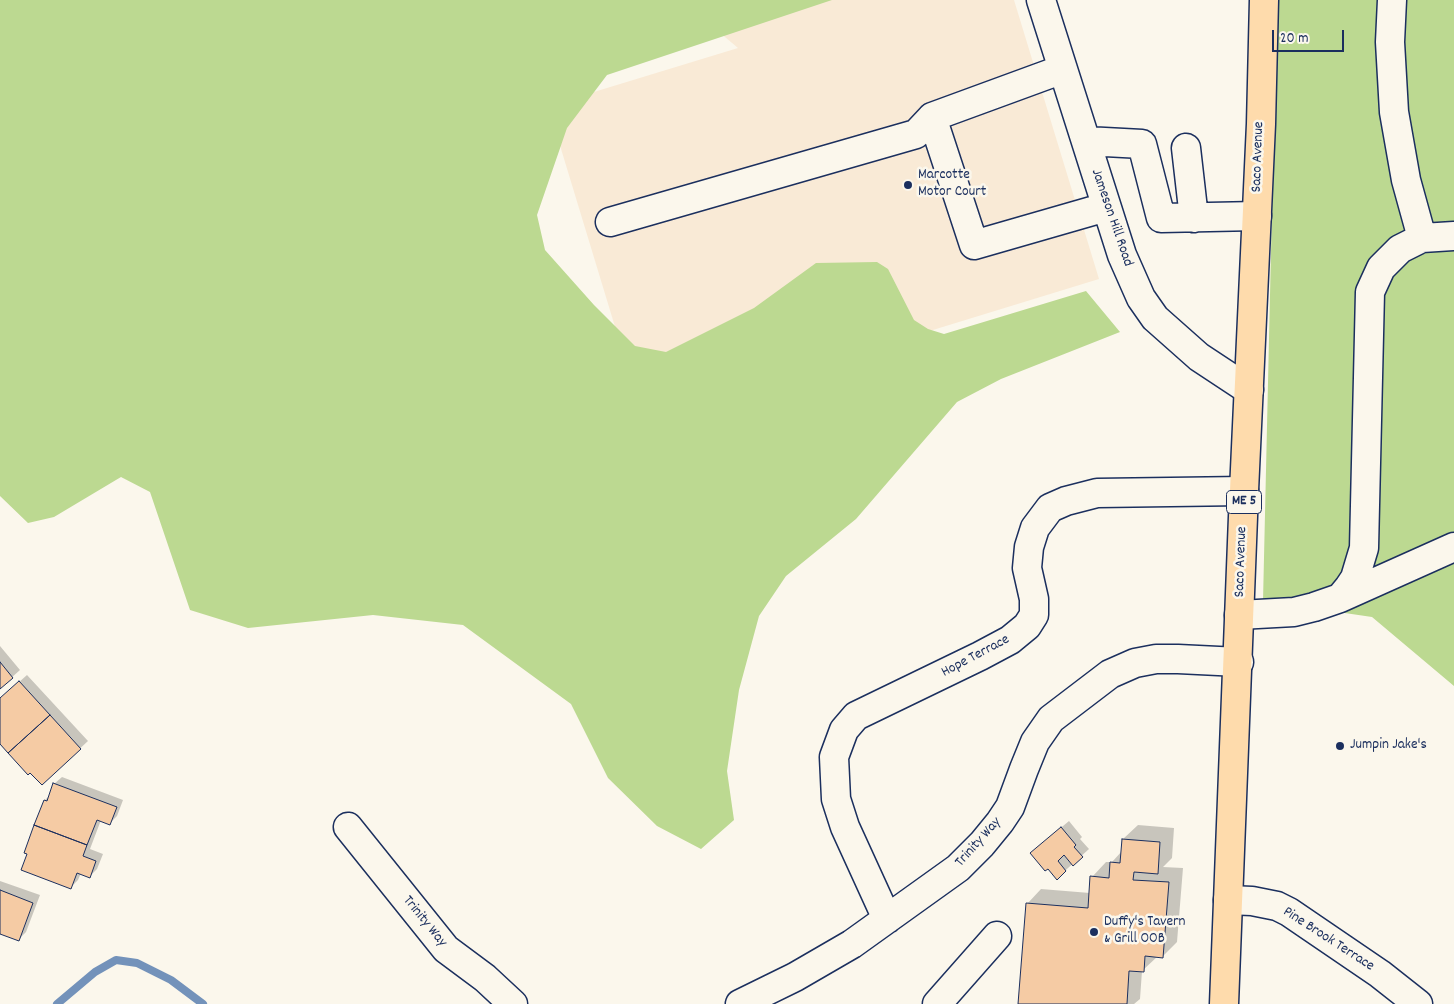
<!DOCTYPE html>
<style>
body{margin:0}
#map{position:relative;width:1454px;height:1004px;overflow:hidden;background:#fbf7ec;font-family:Dekko,sans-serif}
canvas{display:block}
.scale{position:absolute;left:1272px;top:30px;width:72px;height:22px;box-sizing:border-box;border:2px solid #1b2f5e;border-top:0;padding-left:6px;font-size:15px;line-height:18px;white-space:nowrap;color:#1b2f5e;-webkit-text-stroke:4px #fbf7ec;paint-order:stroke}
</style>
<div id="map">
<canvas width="1454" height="1004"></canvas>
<div class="scale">20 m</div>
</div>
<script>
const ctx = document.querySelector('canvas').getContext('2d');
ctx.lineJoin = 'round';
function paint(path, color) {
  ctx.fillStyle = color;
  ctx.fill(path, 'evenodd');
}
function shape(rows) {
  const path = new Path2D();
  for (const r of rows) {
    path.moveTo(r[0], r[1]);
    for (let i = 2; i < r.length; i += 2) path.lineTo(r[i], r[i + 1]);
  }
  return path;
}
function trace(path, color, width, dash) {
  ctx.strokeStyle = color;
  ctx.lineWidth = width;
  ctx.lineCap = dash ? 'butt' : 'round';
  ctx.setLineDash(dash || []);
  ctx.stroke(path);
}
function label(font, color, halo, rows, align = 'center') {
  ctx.font = font + ' Dekko,sans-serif';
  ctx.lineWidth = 5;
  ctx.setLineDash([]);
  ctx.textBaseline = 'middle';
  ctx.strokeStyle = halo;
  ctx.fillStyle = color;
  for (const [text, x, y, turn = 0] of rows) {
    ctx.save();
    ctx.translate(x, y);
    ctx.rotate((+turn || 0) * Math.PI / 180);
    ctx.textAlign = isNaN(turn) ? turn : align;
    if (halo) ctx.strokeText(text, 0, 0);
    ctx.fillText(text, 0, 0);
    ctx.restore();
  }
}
paint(shape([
 [681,0,1014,0,1099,279,643,419,548,106,738,48]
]), '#f9ead6');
paint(shape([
 [0,0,832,0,607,75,567,128,537,215,545,250,594,305,635,346,666,352,754,308,816,263,877,262,888,269,914,320,928,329,944,334,1086,291,1120,332,1001,379,957,402,856,519,786,576,759,616,739,690,727,771,734,820,701,849,657,826,608,778,571,704,463,625,373,615,248,628,190,610,150,492,121,477,54,517,28,523,0,496],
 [1273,0,1454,0,1454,686,1372,617,1263,601,1274,120]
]), '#bcd991');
paint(shape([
 [0,646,20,670,0,688],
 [27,675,88,741,42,784,0,742,0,699],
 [62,777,123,800,117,816,110,823,101,820,90,849,103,854,97,869,90,876,81,873,78,880,71,887,45,800,50,795,54,784],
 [1069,821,1082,837,1080,839,1089,849,1057,878,1039,846],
 [1138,825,1174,828,1172,858,1163,867,1183,868,1177,942,1163,956,1158,956,1142,971,1140,999,1134,1004,1019,1004,1027,904,1041,889,1090,893,1092,877,1106,862,1112,862,1122,851,1123,839],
 [0,881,40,895,26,932,19,939,0,932]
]), '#0003');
trace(shape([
 [57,1004,95,972,116,960,137,963,171,980,203,1004]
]), '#7392ba', 8);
const building = shape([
 [0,662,13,678,0,689,0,662],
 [19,681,50,715,8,753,0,744,0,698,19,681],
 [50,715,81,749,42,785,30,773,28,775,8,753,50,715],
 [53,783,117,807,110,825,97,820,87,845,34,825,44,800,47,801,53,783],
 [34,825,87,845,83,856,96,861,90,878,77,873,71,889,21,870,27,854,24,853,34,825],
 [1061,827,1076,845,1074,847,1083,857,1073,866,1064,855,1058,861,1066,871,1057,880,1048,869,1045,871,1030,853,1061,827],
 [1122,839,1160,842,1158,874,1134,872,1133,880,1169,882,1163,958,1145,956,1144,972,1129,971,1127,1004,1018,1004,1026,903,1088,908,1090,876,1109,878,1110,862,1120,863,1122,839],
 [0,890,33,903,19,941,0,934,0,890]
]);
paint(building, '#f5cba4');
trace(building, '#1b2f5e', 1);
const minor = shape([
 [1041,0,1122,255,1141,298,1155,318,1199,357,1249,390],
 [1392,0,1390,42,1394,112,1406,180,1422,238],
 [932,117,974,245,1106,207],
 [1086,141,1142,144,1161,218,1257,216],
 [1186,148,1194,218],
 [610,222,916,134,932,117,1063,69],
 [1340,598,1454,547],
 [1239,615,1294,612,1314,607,1340,598,1349,587,1355,578,1364,548,1370,292,1381,268,1400,249,1422,238,1454,236],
 [348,827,446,949,485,978,513,1004],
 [1228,900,1252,901,1277,906,1289,912,1380,974,1418,1004],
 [887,919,845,827,836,799,834,757,844,730,856,716,980,656,1010,640,1027,626,1034,615,1034,599,1027,568,1029,547,1035,528,1050,508,1066,501,1097,493,1244,491],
 [740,1004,795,977,852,944,958,868,982,844,1000,822,1010,807,1024,769,1035,742,1051,719,1110,674,1135,663,1156,659,1178,659,1239,662],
 [937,1004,997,936]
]);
const major = shape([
 [1224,1004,1244,491,1261,124,1264,0]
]);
trace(minor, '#1b2f5e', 31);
trace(major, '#1b2f5e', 31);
trace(minor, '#fbf7ec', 28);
trace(major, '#fedbac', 28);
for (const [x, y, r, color] of [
 [908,185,5,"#1b2f5e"],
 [1340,746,5,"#1b2f5e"],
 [1094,932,5,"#1b2f5e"]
]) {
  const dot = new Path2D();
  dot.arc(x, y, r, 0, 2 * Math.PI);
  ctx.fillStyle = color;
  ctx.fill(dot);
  trace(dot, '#fbf7ec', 2);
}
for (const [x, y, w] of [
 [1244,502,35]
]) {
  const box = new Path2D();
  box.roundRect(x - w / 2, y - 11.5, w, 23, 4);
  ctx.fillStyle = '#fbf7ec';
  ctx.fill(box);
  trace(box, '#1b2f5e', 1);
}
label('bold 14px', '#1b2f5e', null, [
 ["ME 5",1244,502]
]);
label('15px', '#1b2f5e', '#fbf7ec', [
 ["Saco Avenue",1259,157,-88],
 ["Jameson Hill Road",1111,218,71],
 ["Saco Avenue",1242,562,-88],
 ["Hope Terrace",976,657,-28],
 ["Trinity Way",979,843,-48],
 ["Trinity Way",424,922,51],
 ["Pine Brook Terrace",1328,940,33]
]);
label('15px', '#1b2f5e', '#fbf7ec', [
 ["Marcotte",918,176],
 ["Motor Court",918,193],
 ["Jumpin Jake's",1350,746],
 ["Duffy's Tavern",1104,923],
 ["& Grill OOB",1104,940]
], 'left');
</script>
